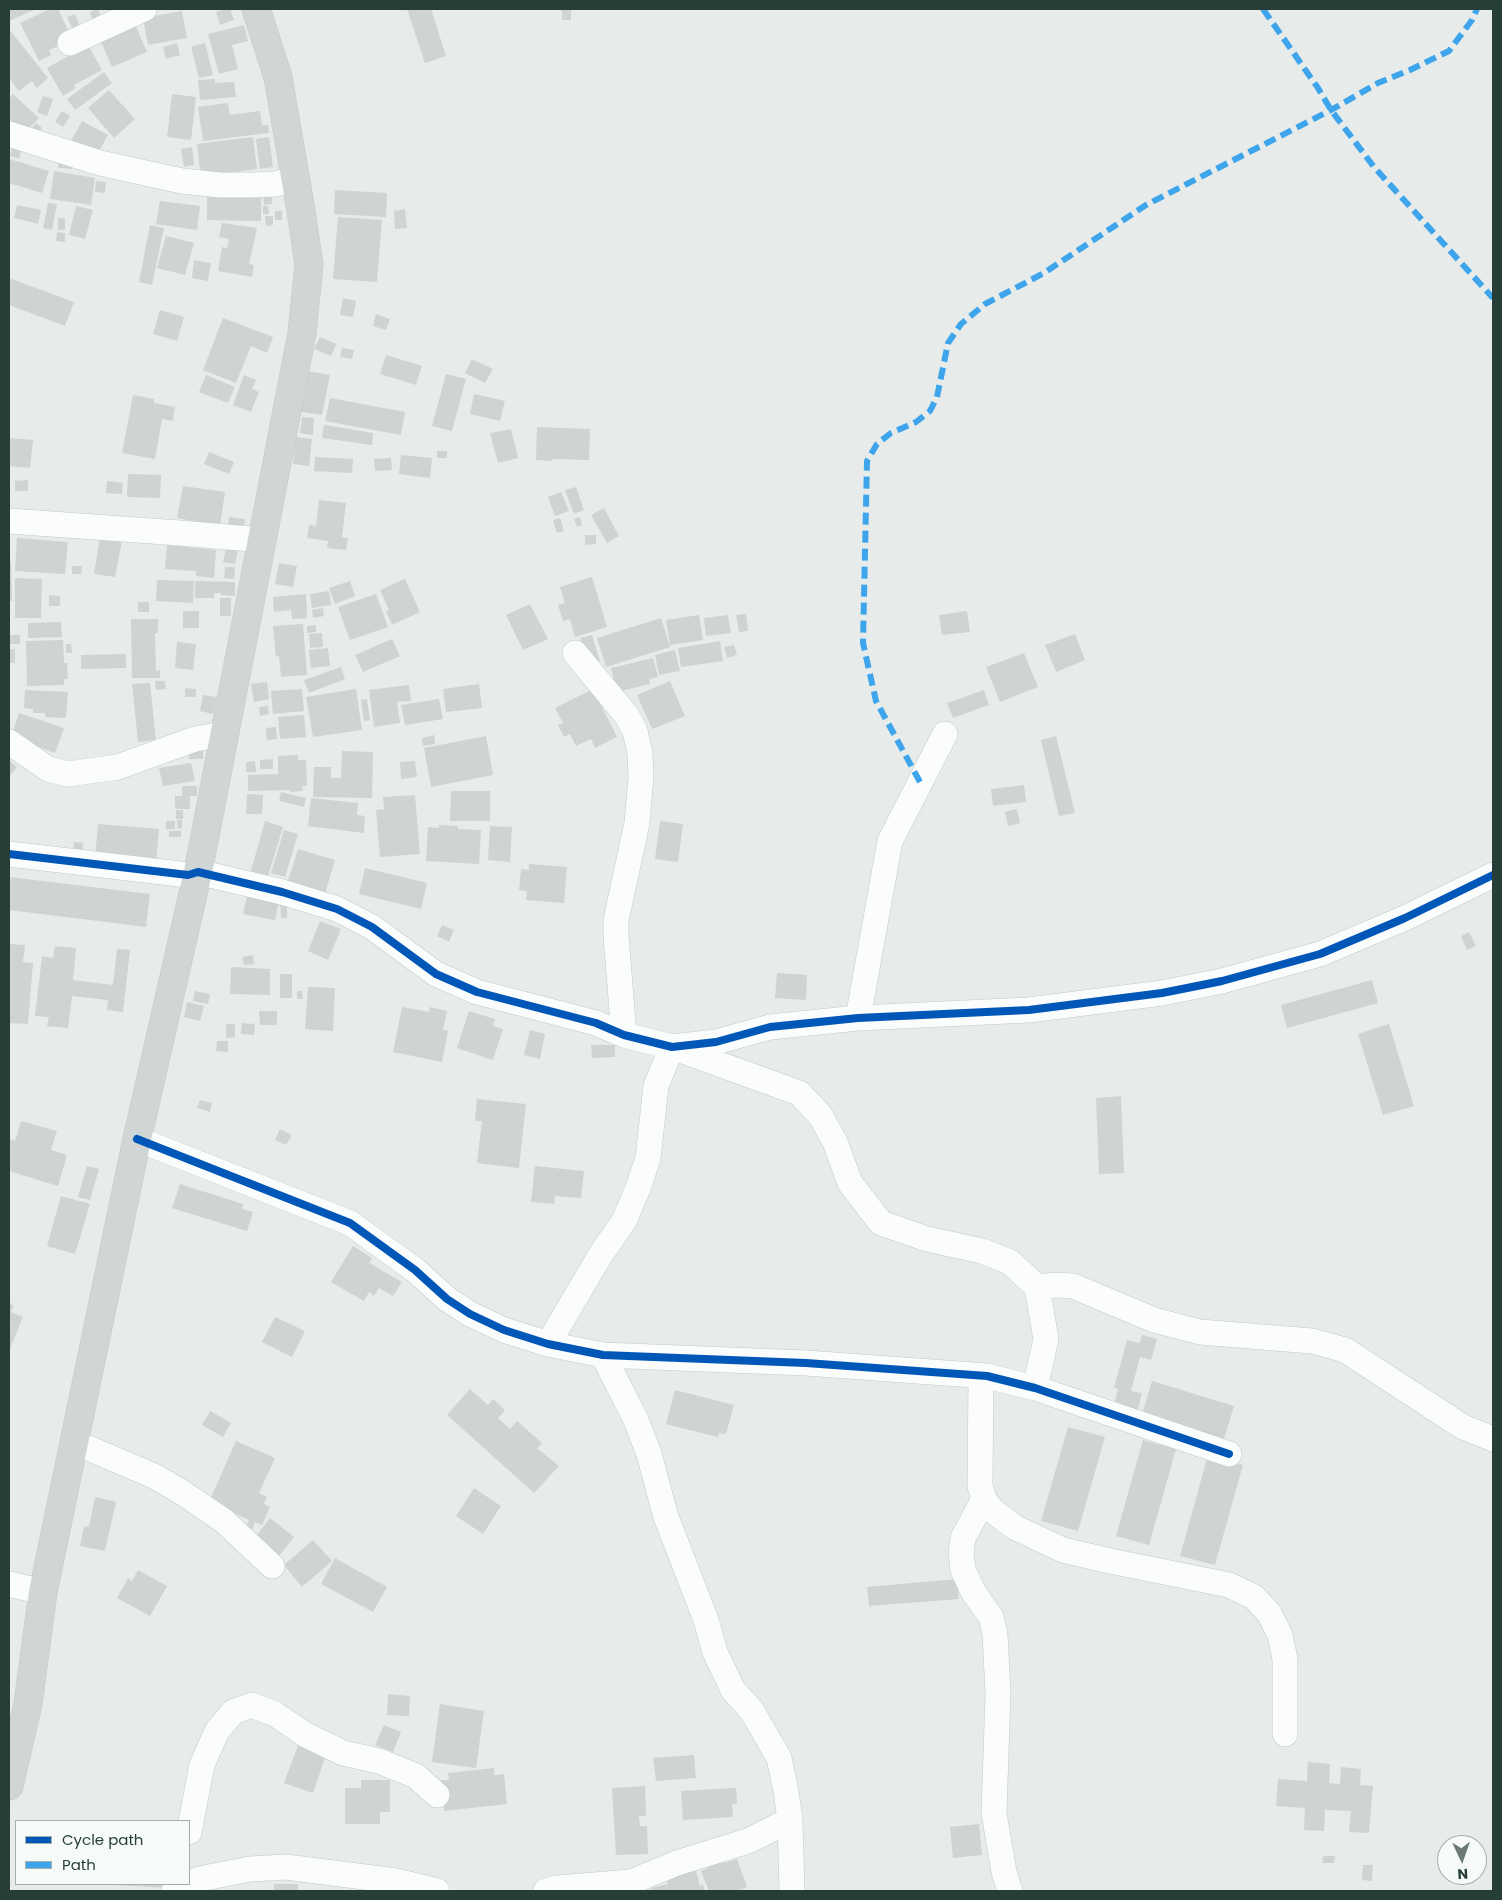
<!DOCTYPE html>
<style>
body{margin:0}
#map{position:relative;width:1502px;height:1900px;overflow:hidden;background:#e7ecea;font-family:Poppins,sans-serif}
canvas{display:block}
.frame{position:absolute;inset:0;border:10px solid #273e38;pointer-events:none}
.legend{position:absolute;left:15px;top:1820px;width:175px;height:65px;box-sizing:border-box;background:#f6faf8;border:1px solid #a3afab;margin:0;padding:6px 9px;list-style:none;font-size:15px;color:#273e38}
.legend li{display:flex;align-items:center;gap:10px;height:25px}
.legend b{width:25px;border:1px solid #a3afab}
.north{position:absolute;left:1437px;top:1835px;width:50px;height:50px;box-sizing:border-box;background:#f6faf8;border:1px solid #a3afab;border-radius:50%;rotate:177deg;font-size:14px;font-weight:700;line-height:20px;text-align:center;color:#273e38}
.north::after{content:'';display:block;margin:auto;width:18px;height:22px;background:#6a7b76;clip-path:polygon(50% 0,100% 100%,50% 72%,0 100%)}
</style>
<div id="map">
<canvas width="1502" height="1900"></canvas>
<div class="frame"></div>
<ul class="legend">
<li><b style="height:6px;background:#0057b8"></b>Cycle path</li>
<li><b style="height:6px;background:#3ea4ec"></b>Path</li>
</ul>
<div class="north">N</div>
</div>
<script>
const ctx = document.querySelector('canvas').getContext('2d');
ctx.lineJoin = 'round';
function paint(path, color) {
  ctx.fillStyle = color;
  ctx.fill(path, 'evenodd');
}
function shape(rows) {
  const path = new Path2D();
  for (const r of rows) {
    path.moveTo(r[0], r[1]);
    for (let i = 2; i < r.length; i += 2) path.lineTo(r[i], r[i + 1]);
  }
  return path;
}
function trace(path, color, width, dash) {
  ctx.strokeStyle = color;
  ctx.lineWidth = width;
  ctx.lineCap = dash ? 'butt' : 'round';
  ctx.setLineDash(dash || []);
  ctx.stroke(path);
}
paint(shape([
 [9,9,36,9,9,21],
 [50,9,58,9,71,36,65,43,49,50,51,55,39,61,20,23],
 [98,9,101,17,92,20,90,12],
 [224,9,230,9,234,20,220,25,216,12],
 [407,9,431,9,446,56,425,63],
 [562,9,571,9,571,20,562,20],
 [182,11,187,38,148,45,143,18],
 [75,14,80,27,73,30,67,17],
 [135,24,147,52,112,67,100,39],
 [244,25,248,41,232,45,238,69,219,74,208,34],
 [9,29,48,78,37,88,32,81,19,91,9,78],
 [177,43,180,55,166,59,163,47],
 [205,43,213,75,199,78,191,47],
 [88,45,102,70,74,85,76,88,63,96,47,68],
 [104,72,112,83,75,110,67,99],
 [215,79,215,83,234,82,236,97,200,100,198,80],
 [109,90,135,119,114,138,88,108],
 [13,94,39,118,24,133,9,119,9,99],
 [172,94,196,97,191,140,167,137],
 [43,96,53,99,47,116,37,112],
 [228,103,230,115,260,111,262,125,268,125,269,133,203,141,198,107],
 [62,111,70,116,63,127,55,122],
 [82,121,108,135,95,158,69,144],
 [36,123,42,128,34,139,27,134],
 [253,137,257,169,201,177,197,144],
 [269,137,273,167,260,169,256,139],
 [13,144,22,147,19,159,10,156],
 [192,147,194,165,184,167,181,149],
 [59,158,73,159,72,169,58,168],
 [9,159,49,171,42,193,9,183],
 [54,171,95,178,91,205,50,199],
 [96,181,106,182,105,193,95,192],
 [207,190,261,191,261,221,207,220],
 [335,190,387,193,386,217,334,214],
 [263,191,272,191,272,204,264,205],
 [160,201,200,206,197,230,156,224],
 [48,203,57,204,52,230,43,228],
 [17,205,41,210,38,224,14,218],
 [76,206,93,210,85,239,69,235],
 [263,206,268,206,269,214,263,214],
 [405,209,407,228,395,229,394,211],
 [275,211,282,211,282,220,275,220],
 [265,216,273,216,273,225,266,226],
 [338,217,382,220,377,282,333,279],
 [58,218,65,218,65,230,58,230],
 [222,223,257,228,249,264,254,265,252,277,218,271,222,247,227,248,229,239,219,237],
 [150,225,164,228,152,285,139,282],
 [57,232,65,233,65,242,56,241],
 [166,236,194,243,185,275,157,268],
 [194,260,211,263,208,281,192,278],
 [9,278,74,302,65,326,9,305],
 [343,298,356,301,353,317,340,315],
 [160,310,184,317,177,341,153,334],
 [376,314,390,319,386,330,373,326],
 [223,318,273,337,267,353,251,346,236,383,203,370],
 [320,337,336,344,331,356,314,349],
 [342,348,354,350,352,359,340,357],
 [386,355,422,366,416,385,380,374],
 [472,359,493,369,485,383,465,373],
 [308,371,330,375,322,415,301,412],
 [446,374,466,379,452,431,432,426],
 [206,375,235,387,228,403,199,392],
 [244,375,256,380,252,389,259,392,251,412,233,405],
 [474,394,505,401,500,421,470,414],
 [133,395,154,399,154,403,175,407,173,421,162,419,155,459,122,453],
 [330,398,405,412,401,435,325,421],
 [302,417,314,418,313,435,300,433],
 [324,425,373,433,372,445,322,438],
 [537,427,590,429,589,460,552,459,552,461,536,460],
 [511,429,518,458,498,463,490,433],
 [296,437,312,439,309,466,293,464],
 [9,438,33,440,30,468,9,466],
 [437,451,447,451,447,458,437,458],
 [209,452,234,462,229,474,204,464],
 [401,455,432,458,430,478,399,474],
 [315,457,353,459,352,473,314,471],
 [391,458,392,470,375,471,374,459],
 [128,474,161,475,160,498,127,497],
 [28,480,28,491,15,491,15,481],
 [107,481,123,483,122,494,106,493],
 [183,486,225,492,220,526,177,518],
 [576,487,584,510,574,514,565,490],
 [561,492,569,511,555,516,548,497],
 [319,500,346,503,342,537,348,538,346,550,327,548,328,541,307,538,309,525,316,526],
 [604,508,619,536,607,543,591,515],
 [229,517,245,519,244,528,228,526],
 [580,517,582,525,577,527,574,519],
 [560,518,564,531,557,533,553,520],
 [585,535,596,535,596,544,585,545],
 [100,537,122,541,115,577,94,574],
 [17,538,68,542,65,574,15,571],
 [227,543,239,545,235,564,223,562],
 [167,545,216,550,214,578,196,576,196,571,165,569],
 [9,561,11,561,12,601,9,601],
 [279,563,297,566,293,587,275,584],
 [72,566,82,566,81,574,72,574],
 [225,567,235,567,234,579,224,578],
 [592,577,607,627,575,637,570,619,563,621,558,605,565,603,560,587],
 [15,578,42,579,41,618,15,618],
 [405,579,420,612,392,625,386,611,389,610,380,590],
 [157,580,194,581,193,603,156,601],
 [195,581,235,582,235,596,221,595,221,593,214,593,214,598,195,598],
 [350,581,355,596,335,604,329,588],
 [329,591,331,605,312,608,310,594],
 [306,594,307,618,292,619,291,610,274,612,273,597],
 [376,594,388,627,350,640,338,607],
 [49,595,60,596,60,606,49,606],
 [220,598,231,598,231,616,220,616],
 [138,602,149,602,149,612,138,612],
 [530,604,548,639,523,650,506,615],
 [323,608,324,616,313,618,312,610],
 [183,611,199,611,199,628,183,628],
 [967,611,970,632,942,635,939,615],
 [746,614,748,631,739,632,736,615],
 [699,615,703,640,670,645,666,620],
 [728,615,731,633,706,636,704,618],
 [661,618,670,647,606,667,597,638],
 [131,619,158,619,158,633,155,633,156,671,160,670,160,678,132,678],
 [61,622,62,637,28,638,28,623],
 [303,624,307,675,281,677,279,656,276,657,273,626],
 [316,625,316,632,307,633,307,626],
 [322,633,323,647,310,648,309,634],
 [1075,634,1085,660,1056,672,1045,645],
 [9,635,20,635,20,644,9,644],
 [592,635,600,661,588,664,580,638],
 [392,639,400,656,363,672,355,655],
 [63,640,64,663,67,663,68,679,64,679,64,685,27,686,26,641],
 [720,641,723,661,681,667,678,648],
 [177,642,196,644,193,670,175,668],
 [66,644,71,644,72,653,66,653],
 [734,645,737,655,727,658,724,647],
 [328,648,330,666,311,668,309,650],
 [9,649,15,649,15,663,9,663],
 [675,650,680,671,659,675,655,655],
 [1024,653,1038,687,1000,702,986,667],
 [126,654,126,668,81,669,81,655],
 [653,658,658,677,649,679,650,684,621,691,620,686,615,687,611,668],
 [341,667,345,679,309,693,304,680],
 [155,681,165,681,166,689,156,690],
 [670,681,685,716,652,729,637,695],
 [267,682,269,699,254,702,251,684],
 [150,683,156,740,138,742,132,684],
 [479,684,482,708,446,712,443,689],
 [409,685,411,701,397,702,400,723,374,727,369,690],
 [185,688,196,689,196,697,185,697],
 [302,689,304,711,273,714,271,691],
 [356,689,362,730,313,737,306,697],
 [593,689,617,737,595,748,591,739,576,746,570,734,564,737,558,725,563,723,555,708],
 [25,690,68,692,66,718,45,717,45,713,33,713,33,709,24,708],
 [984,690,989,705,953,718,947,703],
 [203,695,217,697,213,714,200,711],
 [367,699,370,720,364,721,361,700],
 [439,699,443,719,405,725,401,705],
 [268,706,269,714,260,716,259,707],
 [19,713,64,728,55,753,11,737],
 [304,715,306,737,280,739,278,717],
 [276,727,277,739,267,740,266,728],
 [434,735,435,744,423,746,422,738],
 [486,736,493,775,431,787,424,748],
 [1056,736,1075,813,1059,816,1041,740],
 [189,750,203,750,203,759,189,759],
 [342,751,373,752,372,798,313,797,314,767,331,767,331,778,341,778],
 [298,755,298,760,306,760,307,786,302,786,303,791,290,792,290,790,248,791,248,775,278,774,278,756],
 [273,759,273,769,260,769,260,760],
 [9,760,17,767,9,777],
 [255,761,256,772,246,772,246,762],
 [415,761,417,777,401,779,400,762],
 [191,763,195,781,163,786,159,768],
 [1024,785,1026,802,993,806,991,789],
 [182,786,197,786,197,796,190,796,190,809,175,809,175,796,182,796],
 [451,791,490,791,490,821,450,821],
 [281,792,306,798,304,807,279,801],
 [247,794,263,795,262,814,246,814],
 [415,795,420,854,380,857,376,810,384,809,383,797],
 [311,798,358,803,357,815,365,816,364,833,308,826],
 [1017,809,1020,823,1008,826,1005,812],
 [176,810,183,810,183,819,176,819],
 [177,820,182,820,182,828,178,829],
 [166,821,175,821,175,829,166,829],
 [265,821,283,827,267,879,250,874],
 [660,821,683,824,678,862,655,859],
 [98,824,159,829,156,862,95,858],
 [439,825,458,826,458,829,481,830,479,864,426,861,428,827,439,828],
 [490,826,512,827,510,862,488,860],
 [284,830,298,834,285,877,271,873],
 [169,831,181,831,181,837,169,837],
 [74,842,83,843,82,855,73,854],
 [298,849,335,860,324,897,286,887],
 [529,864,567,867,564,903,526,900,527,891,519,890,521,869,529,870],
 [365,868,427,883,421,909,359,894],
 [9,877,150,894,146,927,9,910],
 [248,891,280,897,275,920,243,914],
 [280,903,287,903,287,918,281,918],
 [320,921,341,929,328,960,308,951],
 [442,925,454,930,449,942,437,936],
 [1469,932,1476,946,1467,950,1461,936],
 [9,944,25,945,23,962,33,963,28,1024,9,1023],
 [55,946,76,948,73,980,113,985,117,949,130,950,123,1012,107,1010,108,1000,72,996,68,1028,47,1026,49,1017,35,1016,42,956,53,958],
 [253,955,254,964,244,965,242,957],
 [231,967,270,969,270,995,230,994],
 [777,973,807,975,806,1000,775,998],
 [280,974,292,974,292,998,280,998],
 [1372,980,1378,1003,1287,1028,1281,1005],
 [308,987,335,988,333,1031,305,1029],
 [195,991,210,994,208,1004,193,1001],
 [297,991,302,991,303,999,297,999],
 [187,1002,204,1006,200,1021,184,1017],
 [402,1007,429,1012,430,1007,447,1011,443,1030,448,1031,442,1062,393,1052],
 [259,1011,277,1011,277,1025,260,1025],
 [469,1011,495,1019,493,1026,503,1029,493,1060,457,1048],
 [242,1023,255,1024,254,1035,241,1034],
 [226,1024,235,1024,235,1037,226,1038],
 [1389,1024,1414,1106,1383,1115,1358,1034],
 [530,1030,545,1034,540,1059,524,1055],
 [217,1041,228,1041,228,1052,216,1051],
 [591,1045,615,1045,615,1057,592,1058],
 [1121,1096,1124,1173,1099,1174,1096,1098],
 [477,1099,526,1104,519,1168,477,1163,482,1121,475,1121],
 [200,1100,212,1103,210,1112,197,1108],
 [21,1121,57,1131,51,1150,67,1155,58,1186,9,1171,9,1139,15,1141],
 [280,1129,292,1135,286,1145,275,1140],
 [87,1166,99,1169,90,1200,78,1197],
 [535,1166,584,1171,581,1198,555,1196,554,1204,531,1202],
 [180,1184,243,1204,242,1209,253,1212,247,1231,172,1208],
 [61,1196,90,1204,75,1254,47,1246],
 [353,1246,372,1258,369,1263,402,1282,393,1296,379,1288,374,1296,369,1292,364,1301,331,1282],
 [9,1303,14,1306,11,1312,23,1317,9,1351],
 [275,1317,305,1331,292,1357,262,1342],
 [1142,1335,1157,1339,1151,1360,1140,1357,1131,1391,1142,1393,1137,1412,1114,1405,1118,1389,1114,1388,1127,1340,1140,1343],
 [1152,1381,1234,1406,1224,1439,1142,1414],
 [470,1389,488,1405,493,1399,505,1410,498,1418,510,1429,517,1421,542,1443,537,1448,559,1466,534,1493,447,1415],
 [675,1390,734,1405,726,1434,719,1433,718,1437,666,1424],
 [210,1411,231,1423,223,1437,202,1425],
 [1068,1427,1105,1437,1078,1531,1041,1521],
 [1143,1440,1176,1449,1149,1545,1116,1536],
 [236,1441,275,1458,259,1493,267,1497,264,1504,270,1507,262,1525,255,1522,252,1530,246,1527,249,1520,209,1502],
 [1208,1455,1243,1465,1215,1565,1180,1556],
 [474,1488,501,1506,483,1534,456,1516],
 [95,1497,116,1502,105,1551,80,1546,84,1526,89,1527],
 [270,1518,294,1537,278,1557,254,1539],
 [313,1540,332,1561,302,1587,284,1565],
 [335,1558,387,1587,373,1612,321,1584],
 [138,1570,167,1586,150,1616,117,1598,128,1578,132,1581],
 [957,1579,959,1599,869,1606,867,1587],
 [388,1694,410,1696,409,1716,387,1715],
 [440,1704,484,1711,476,1768,432,1762],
 [384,1725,401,1732,393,1752,375,1745],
 [298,1745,326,1755,313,1793,284,1783],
 [694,1755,696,1778,656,1781,653,1758],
 [1308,1762,1330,1764,1329,1783,1340,1784,1341,1767,1361,1769,1360,1785,1373,1786,1369,1833,1349,1832,1351,1811,1325,1810,1324,1831,1304,1830,1305,1808,1276,1806,1278,1779,1307,1781],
 [494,1768,494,1775,504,1774,507,1804,444,1811,441,1780,449,1780,448,1773],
 [361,1780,390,1780,390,1812,380,1812,380,1824,345,1824,345,1788,361,1788],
 [645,1786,646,1816,639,1816,640,1826,647,1826,648,1854,616,1855,612,1788],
 [736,1788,737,1804,732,1804,733,1817,683,1820,681,1791],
 [979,1824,982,1855,953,1858,950,1827],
 [721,1855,725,1863,737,1859,747,1887,736,1891,709,1891,701,1871,708,1868,706,1861],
 [1323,1856,1335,1856,1334,1863,1322,1863],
 [1363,1865,1373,1865,1372,1881,1362,1880],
 [695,1867,700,1886,703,1885,705,1891,652,1891,651,1888,668,1884,666,1875],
 [118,1884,167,1884,166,1888,118,1885],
 [274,1884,298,1884,298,1891,274,1891]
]), '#cfd3d1');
const minor = shape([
 [70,43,144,9],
 [9,134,100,163,182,181,220,185,252,185,276,184,296,178],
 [9,521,180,533,263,540],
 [575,653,627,716,635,731,640,753,641,777,637,823,616,920,616,936,624,1035],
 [9,742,48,769,68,774,118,767,195,739,224,734],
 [9,854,188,875,198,872,282,892,337,909,372,927,436,974,477,992,596,1023,624,1035,672,1047,716,1042,770,1027,858,1018,1029,1010,1162,993,1222,981,1320,954,1405,918,1493,875],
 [858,1018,890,841,945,734],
 [137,1139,350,1223,415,1270,447,1299,470,1314,504,1330,548,1344,603,1355,806,1363,987,1376,1035,1388,1229,1454],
 [1037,1287,1056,1285,1073,1286,1154,1320,1200,1332,1312,1341,1345,1350,1463,1427,1493,1439],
 [548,1344,601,1254,624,1221,638,1188,648,1158,656,1086,672,1047,799,1093,820,1115,835,1142,850,1183,881,1223,927,1239,982,1251,1010,1262,1037,1287,1046,1339,1035,1388],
 [603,1355,636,1420,649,1454,666,1517,706,1620,715,1652,733,1690,752,1711,779,1758,786,1791,790,1820,792,1891],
 [981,1376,980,1486,984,1499,992,1510,1014,1527,1063,1550,1110,1561,1229,1585,1254,1597,1269,1613,1280,1635,1285,1659,1285,1734],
 [74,1442,154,1476,183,1493,224,1521,272,1566],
 [984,1499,963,1538,961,1553,963,1570,974,1593,991,1617,995,1634,998,1694,994,1813,1004,1872,1010,1891],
 [9,1584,43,1592],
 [189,1832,202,1765,217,1731,233,1712,252,1705,275,1714,306,1735,343,1753,379,1761,416,1776,437,1795],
 [174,1891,199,1879,250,1869,286,1867,396,1881,437,1891],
 [546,1891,558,1888,631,1882,677,1863,748,1841,790,1820]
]);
const major = shape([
 [9,1786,28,1704,43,1592,137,1139,198,872,302,333,309,265,301,211,278,77,256,9]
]);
trace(minor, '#c4c9c7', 26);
trace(major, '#c3cac8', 29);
trace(minor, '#fbfcfc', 25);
trace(major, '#d0d6d5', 28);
trace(shape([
 [1263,9,1318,88,1331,110,1374,167,1493,298],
 [920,782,876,701,863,643,867,461,877,444,891,433,916,422,930,411,937,397,948,343,961,324,985,304,1044,273,1146,205,1331,110,1378,83,1410,70,1449,51,1472,20,1477,9]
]), '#3ea4ec', 6, [12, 6]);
trace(shape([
 [9,854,188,875,198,872,282,892,337,909,372,927,436,974,477,992,596,1023,624,1035,672,1047,716,1042,770,1027,858,1018,1029,1010,1162,993,1222,981,1320,954,1405,918,1493,875],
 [137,1139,350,1223,415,1270,447,1299,470,1314,504,1330,548,1344,603,1355,806,1363,987,1376,1035,1388,1229,1454]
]), '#0057b8', 8);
</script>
